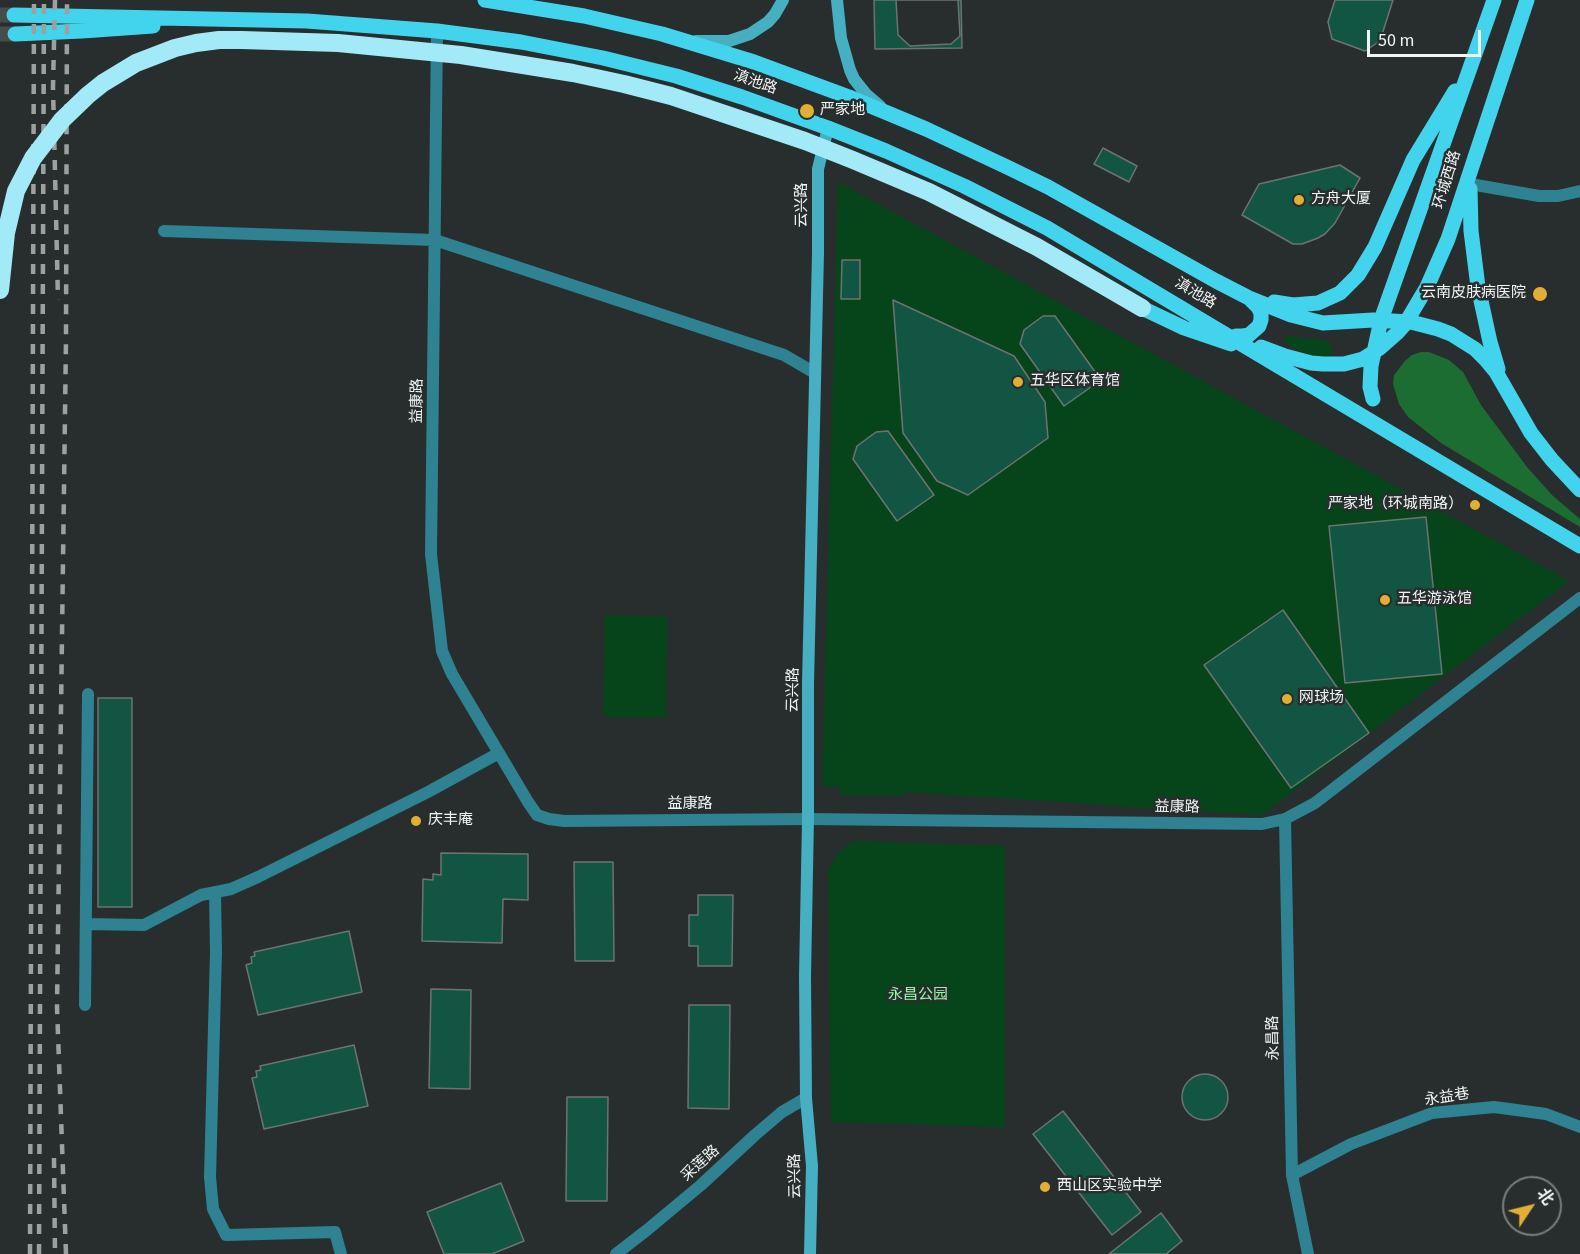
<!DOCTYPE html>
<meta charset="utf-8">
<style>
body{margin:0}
#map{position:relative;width:1580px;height:1254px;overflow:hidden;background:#282e2d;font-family:"Source Sans 3","Noto Sans SC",sans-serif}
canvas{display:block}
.north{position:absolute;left:1502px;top:1176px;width:60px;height:60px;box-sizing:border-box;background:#282e2d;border:2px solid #797e7d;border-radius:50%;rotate:55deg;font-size:16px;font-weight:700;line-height:24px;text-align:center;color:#f2f5f5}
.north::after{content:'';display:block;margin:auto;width:21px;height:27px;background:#e2af34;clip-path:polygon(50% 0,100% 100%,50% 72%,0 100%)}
.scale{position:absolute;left:1367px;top:30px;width:114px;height:27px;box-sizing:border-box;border:3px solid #f2f5f5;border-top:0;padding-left:8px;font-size:18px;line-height:21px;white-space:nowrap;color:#f2f5f5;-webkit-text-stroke:4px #282e2d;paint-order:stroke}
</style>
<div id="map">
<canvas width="1580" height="1254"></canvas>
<div class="north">北</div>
<div class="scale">50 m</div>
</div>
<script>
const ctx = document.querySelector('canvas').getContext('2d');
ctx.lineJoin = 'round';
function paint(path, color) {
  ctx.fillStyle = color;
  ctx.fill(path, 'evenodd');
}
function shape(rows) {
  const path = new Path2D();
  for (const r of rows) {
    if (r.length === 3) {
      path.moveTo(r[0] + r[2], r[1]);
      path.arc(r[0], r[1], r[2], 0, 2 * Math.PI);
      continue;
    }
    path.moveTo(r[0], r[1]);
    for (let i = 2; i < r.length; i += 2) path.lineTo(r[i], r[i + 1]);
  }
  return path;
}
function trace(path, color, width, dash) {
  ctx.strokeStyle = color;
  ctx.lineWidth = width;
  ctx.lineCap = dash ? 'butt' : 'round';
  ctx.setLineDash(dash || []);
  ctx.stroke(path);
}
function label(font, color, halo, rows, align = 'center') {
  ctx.font = font + ' "Source Sans 3","Noto Sans SC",sans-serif';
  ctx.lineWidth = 5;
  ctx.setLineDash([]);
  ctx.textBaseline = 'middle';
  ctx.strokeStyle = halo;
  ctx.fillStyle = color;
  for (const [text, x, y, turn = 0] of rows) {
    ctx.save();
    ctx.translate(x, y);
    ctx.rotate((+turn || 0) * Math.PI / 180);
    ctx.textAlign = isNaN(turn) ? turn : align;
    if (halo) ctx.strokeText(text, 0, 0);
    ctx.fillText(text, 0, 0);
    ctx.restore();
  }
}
paint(shape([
 [838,182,1569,581,1262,815,905,792,905,795,840,795,840,787,822,786],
 [1290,336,1317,339,1327,341,1332,346,1333,352,1325,357,1312,357,1290,346,1284,341,1286,337],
 [605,615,667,616,666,718,603,717],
 [853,841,1005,846,1005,1127,831,1122,828,870,838,853]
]), '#064519');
paint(shape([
 [1421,352,1429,352,1449,360,1463,372,1481,405,1527,467,1552,495,1580,519,1580,527,1441,443,1408,417,1399,404,1393,384,1394,375,1405,361,1412,355]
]), '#1b6d31');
const building = shape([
 [874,0,961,0,962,48,875,49,874,0],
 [896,0,958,0,960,36,951,44,910,46,898,35,896,0],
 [1335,0,1393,0,1380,41,1365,51,1332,39,1328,22,1335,0],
 [1103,148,1137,166,1129,182,1094,164,1103,148],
 [1340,165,1360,178,1335,223,1325,234,1318,238,1302,244,1293,244,1242,215,1259,184,1340,165],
 [842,260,860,260,860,299,841,299,842,260],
 [893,300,1014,356,1045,402,1048,438,968,495,937,481,903,433,893,300],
 [1055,316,1101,380,1064,406,1020,344,1024,330,1043,316,1055,316],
 [888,431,934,495,897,521,853,459,857,446,876,432,888,431],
 [1426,517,1442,674,1345,683,1329,526,1426,517],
 [1283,610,1369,733,1291,788,1204,665,1283,610],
 [98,698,132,698,132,907,98,907,98,698],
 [441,853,528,854,528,900,503,899,502,943,422,941,423,879,433,880,433,874,441,875,441,853],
 [574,862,613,862,614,961,575,961,574,862],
 [698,895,733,895,732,966,698,966,698,946,689,946,689,915,698,915,698,895],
 [349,931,362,992,258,1015,246,965,252,963,251,957,255,956,254,952,349,931],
 [431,989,471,990,470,1089,429,1088,431,989],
 [689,1005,730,1005,729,1109,688,1108,689,1005],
 [354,1045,368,1106,264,1129,252,1078,257,1077,256,1071,261,1070,260,1066,354,1045],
 [1205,1097,23],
 [567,1097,608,1097,607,1201,566,1201,567,1097],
 [1063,1111,1141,1212,1112,1235,1033,1134,1063,1111],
 [501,1183,524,1241,492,1254,444,1254,427,1212,501,1183],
 [1161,1213,1182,1241,1166,1254,1109,1254,1161,1213]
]);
paint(building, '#125542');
trace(building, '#6e7371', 1.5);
trace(shape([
 [0,15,14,15],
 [0,34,15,34]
]), '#464c4b', 15, [15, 8]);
trace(shape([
 [437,31,431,554,442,651,452,674,528,802,537,815,549,819,564,821,808,819,1262,824,1285,819,1315,803,1580,598],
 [1470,184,1539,196,1558,196,1580,191],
 [164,231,435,240,784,355,815,373],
 [1285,819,1292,1175,1308,1254],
 [215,892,216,952,210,1177,213,1209,226,1235,335,1232,341,1254],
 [86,924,144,925,201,895,231,889,258,877,428,792,499,753],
 [85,1005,88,694],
 [1292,1175,1351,1144,1432,1113,1494,1107,1546,1114,1580,1127],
 [616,1254,647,1230,701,1185,755,1135,782,1112,806,1098]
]), '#2f8291', 12);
trace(shape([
 [837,0,841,38,850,70,854,79,866,94,880,106],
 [696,41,729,41,750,34,768,22,775,14,783,0],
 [810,1254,812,1166,806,1098,805,976,808,819,808,683,818,253,818,169,828,128]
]), '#46afc2', 12);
trace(shape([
 [485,0,584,16,662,34,754,62,849,97,926,129,1007,167,1048,187,1216,281,1249,298,1291,315,1323,323,1373,320,1411,322,1438,329,1451,334,1475,349,1486,360,1496,372,1531,433,1552,460,1580,490],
 [14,15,307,21,437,31,521,42,603,58,676,76,742,97,828,128,886,151,964,186,1047,228,1580,546],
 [15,34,82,31,153,26],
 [1470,189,1471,231,1478,287,1490,342,1498,369],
 [1274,302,1293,305,1318,303,1340,293,1358,275,1375,247,1413,160,1455,91],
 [1142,308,1184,328,1231,344],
 [1236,336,1243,336,1249,335,1259,326,1261,320,1261,313,1258,307,1250,299],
 [1261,347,1285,356,1311,363,1323,364,1344,364,1363,359,1380,348,1397,333,1405,324,1427,287,1448,239,1527,0],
 [1373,399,1370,387,1371,366,1381,320,1494,0]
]), '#43d4ed', 15);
trace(shape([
 [55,0,53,87,58,300],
 [54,1158,55,1254],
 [30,1254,34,0],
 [39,1254,44,0],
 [66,1254,57,1007,66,339,67,0]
]), '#9ca1a0', 4.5, [10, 10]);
trace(shape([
 [0,290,6,233,16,191,33,158,62,120,88,95,103,83,136,63,175,48,196,43,219,40,242,40,338,43,461,55,573,73,624,84,671,96,805,141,853,160,929,192,1037,247,1142,308]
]), '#a3eaf8', 18);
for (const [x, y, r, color] of [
 [807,111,8,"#e2af34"],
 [1299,200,6,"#e2af34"],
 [1540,294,8,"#e2af34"],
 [1018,382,6,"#e2af34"],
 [1475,505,6,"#e2af34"],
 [1385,600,6,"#e2af34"],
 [1287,699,6,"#e2af34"],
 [416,821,6,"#e2af34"],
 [1045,1187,6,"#e2af34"]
]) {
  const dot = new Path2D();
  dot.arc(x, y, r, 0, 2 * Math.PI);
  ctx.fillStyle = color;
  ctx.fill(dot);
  trace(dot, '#282e2d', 2);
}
label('15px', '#f2f5f5', '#282e2d', [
 ["滇池路",755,83,19],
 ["环城西路",1448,180,-73],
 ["云兴路",803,205,-90],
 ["滇池路",1195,294,31],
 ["益康路",418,401,-89],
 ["云兴路",794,690,-89],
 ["益康路",690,805],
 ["益康路",1177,808,1],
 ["永昌路",1274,1038,-91],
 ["永益巷",1447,1098,-9],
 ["采莲路",701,1164,-42],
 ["云兴路",796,1176,-91]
]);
label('15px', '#f2f5f5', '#282e2d', [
 ["严家地",820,111],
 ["方舟大厦",1311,200],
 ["云南皮肤病医院",1526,294,"right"],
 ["五华区体育馆",1030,382],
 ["严家地（环城南路）",1463,505,"right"],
 ["五华游泳馆",1397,600],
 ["网球场",1299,699],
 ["庆丰庵",428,821],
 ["西山区实验中学",1057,1187]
], 'left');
label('15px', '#93f9a3', '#282e2d', [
 ["永昌公园",918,996]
]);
</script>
